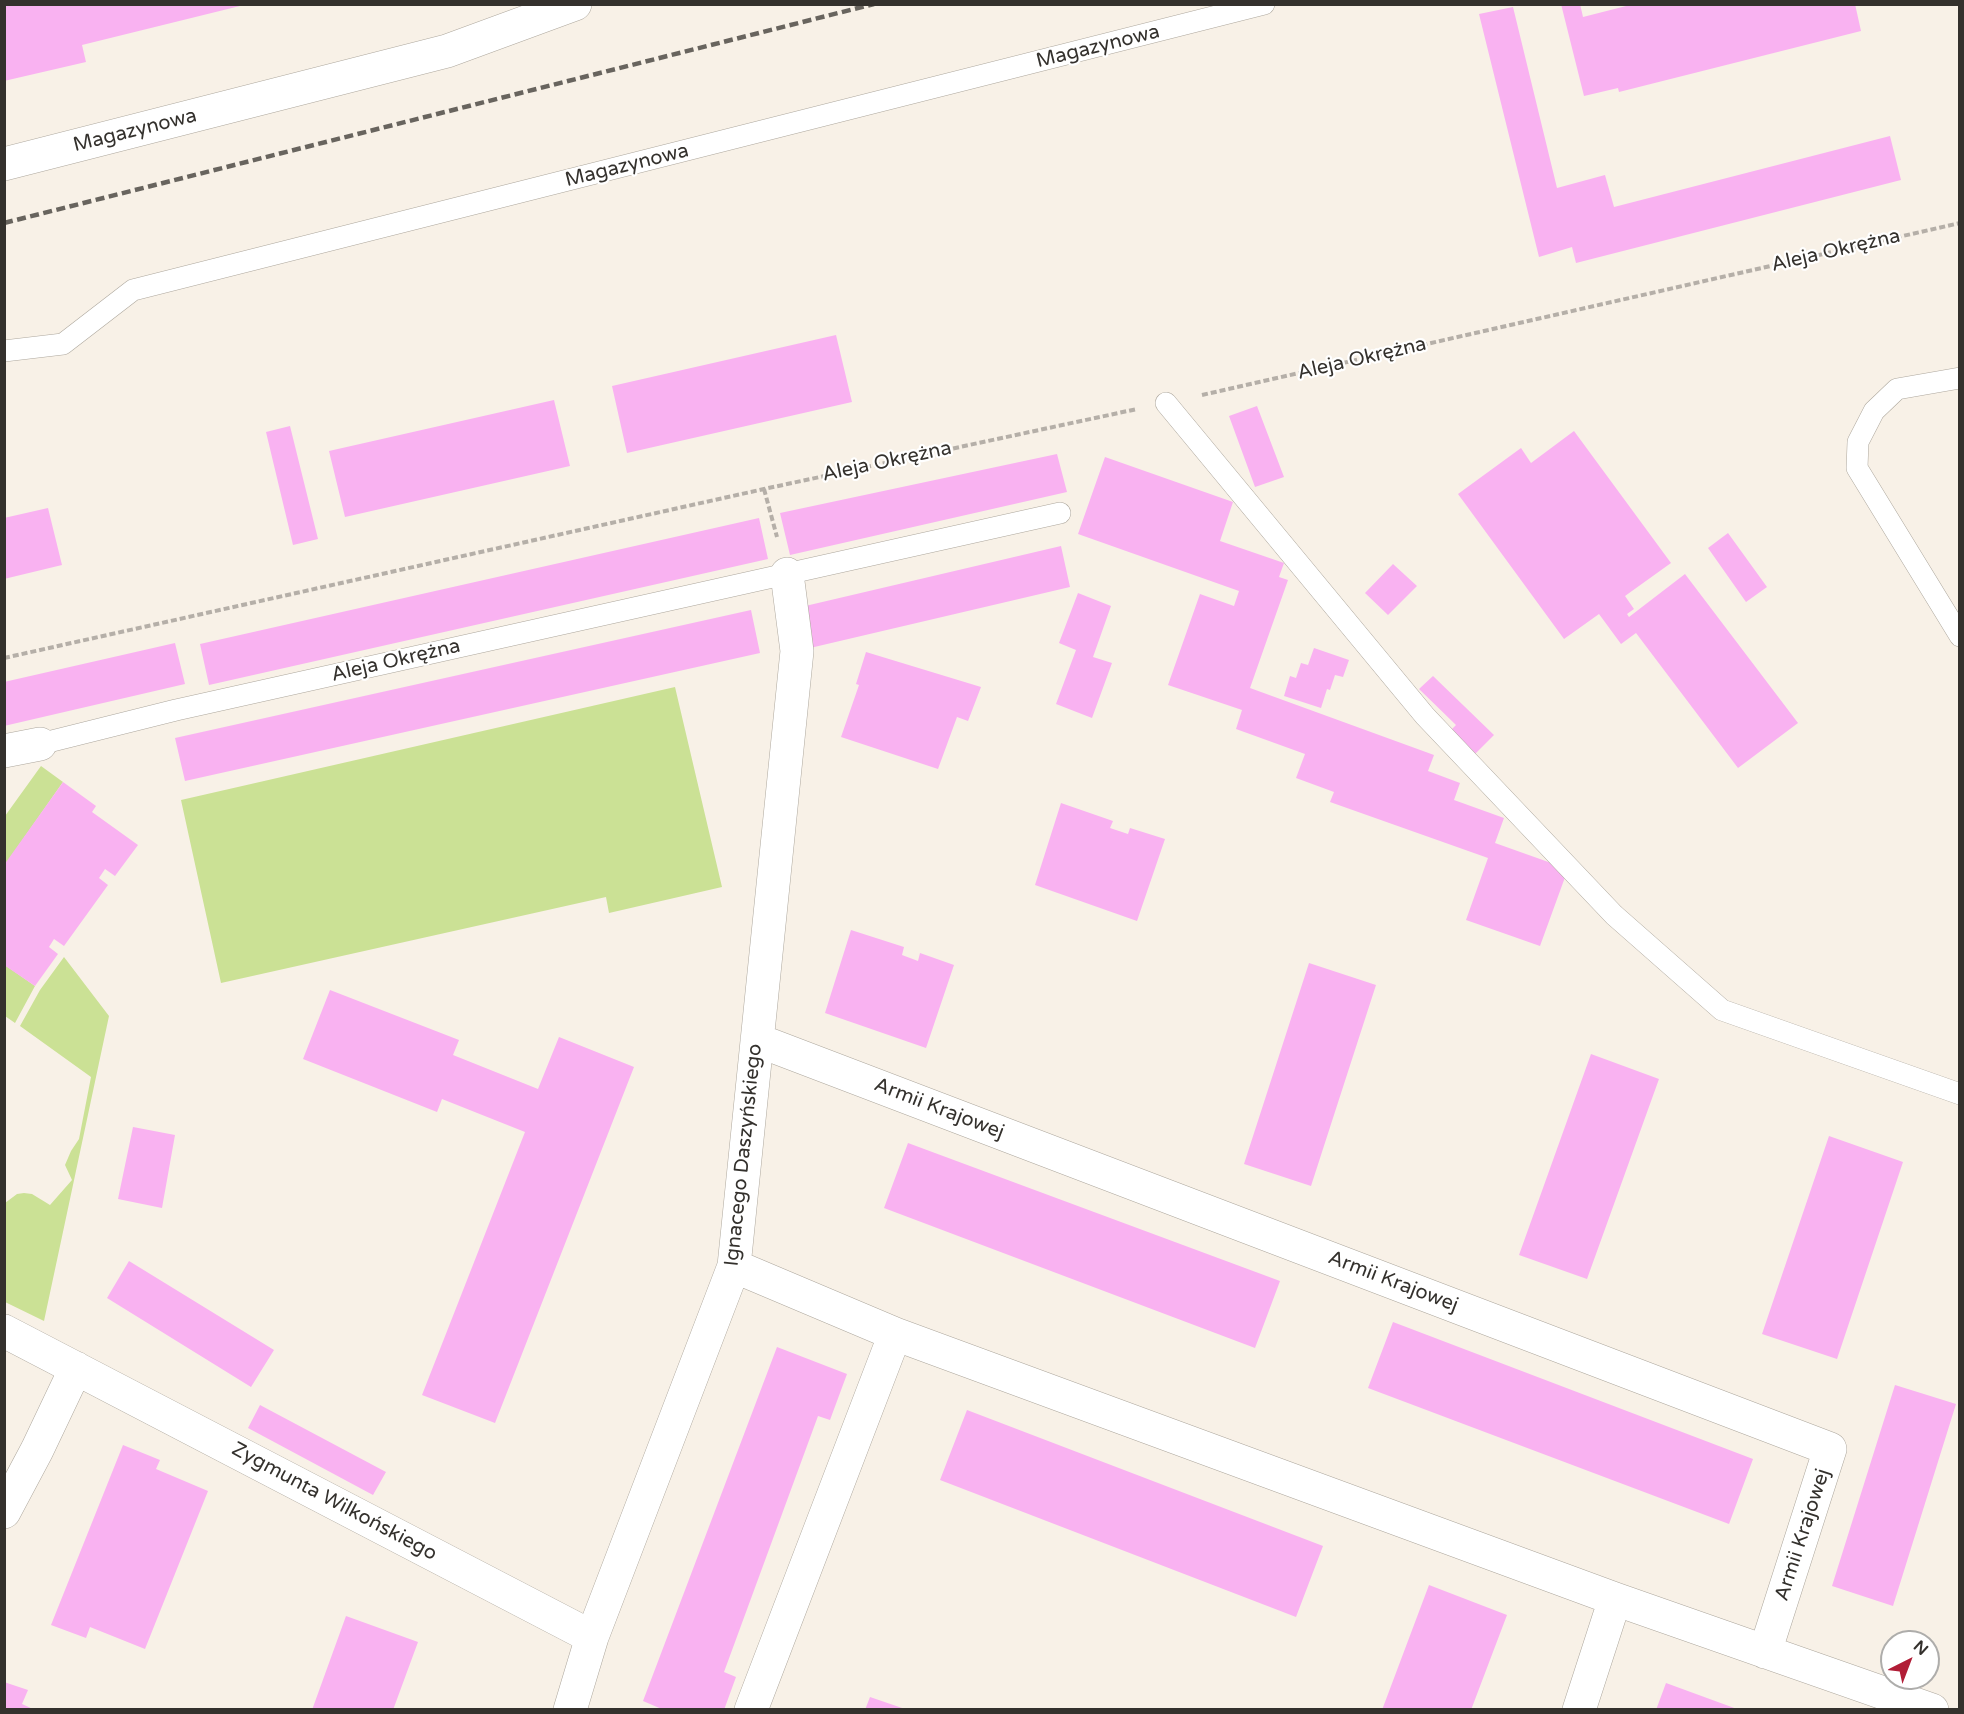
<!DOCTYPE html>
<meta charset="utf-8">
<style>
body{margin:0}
#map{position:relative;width:1964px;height:1714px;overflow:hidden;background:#f8f1e7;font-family:"Varela Round",sans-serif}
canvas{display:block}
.frame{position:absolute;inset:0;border:6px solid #34312d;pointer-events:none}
.north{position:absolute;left:1880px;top:1630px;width:60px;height:60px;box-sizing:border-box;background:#fff;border:2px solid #aeadab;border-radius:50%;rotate:42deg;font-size:16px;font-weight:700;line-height:24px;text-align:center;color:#34312d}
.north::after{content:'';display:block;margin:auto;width:21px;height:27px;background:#b11d36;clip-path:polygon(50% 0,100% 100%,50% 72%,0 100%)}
</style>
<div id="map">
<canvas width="1964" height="1714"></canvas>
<div class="frame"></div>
<div class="north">N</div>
</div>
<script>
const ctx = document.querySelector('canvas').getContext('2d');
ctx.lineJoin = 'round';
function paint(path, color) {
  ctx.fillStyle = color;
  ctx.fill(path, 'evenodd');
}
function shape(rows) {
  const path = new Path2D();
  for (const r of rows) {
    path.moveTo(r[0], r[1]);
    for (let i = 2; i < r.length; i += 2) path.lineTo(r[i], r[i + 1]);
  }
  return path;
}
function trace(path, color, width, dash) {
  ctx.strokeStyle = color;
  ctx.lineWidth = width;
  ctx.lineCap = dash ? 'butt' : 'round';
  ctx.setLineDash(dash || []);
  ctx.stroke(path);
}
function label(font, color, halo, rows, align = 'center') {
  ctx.font = font + ' "Varela Round",sans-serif';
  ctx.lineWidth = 4.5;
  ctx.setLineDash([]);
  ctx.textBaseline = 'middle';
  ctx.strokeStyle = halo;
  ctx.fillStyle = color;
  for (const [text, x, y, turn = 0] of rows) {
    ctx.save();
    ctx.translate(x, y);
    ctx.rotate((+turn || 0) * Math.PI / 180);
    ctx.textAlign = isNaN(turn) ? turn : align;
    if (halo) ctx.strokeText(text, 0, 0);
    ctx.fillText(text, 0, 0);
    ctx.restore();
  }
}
paint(shape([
 [675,687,722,887,609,913,606,897,221,983,181,800],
 [41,766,63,782,5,865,5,816],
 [64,957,109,1016,44,1321,5,1302,5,1203,17,1194,24,1193,32,1194,50,1205,72,1180,65,1165,71,1151,79,1139,91,1077,20,1026,40,990],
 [5,965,35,986,15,1023,5,1016]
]), '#cbe195');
paint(shape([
 [4,4,244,4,244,5,82,45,86,62,4,81],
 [1561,4,1580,4,1583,17,1634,4,1855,4,1861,31,1619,92,1618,88,1584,96],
 [1513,7,1557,188,1605,175,1614,207,1890,136,1901,180,1576,263,1572,247,1539,257,1479,14],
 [836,335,852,402,627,453,612,386],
 [554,400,570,466,345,517,329,451],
 [1257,406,1284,477,1255,487,1229,416],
 [290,426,318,539,293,545,266,432],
 [1574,431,1671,563,1625,596,1634,609,1627,614,1629,617,1685,574,1798,723,1738,768,1636,633,1621,644,1599,614,1564,639,1458,494,1521,448,1531,463],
 [1057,454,1067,492,790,555,780,513],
 [1105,457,1233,502,1220,541,1284,563,1279,577,1288,580,1250,688,1434,755,1428,771,1460,783,1454,800,1504,818,1495,843,1568,869,1540,946,1466,920,1488,858,1330,802,1334,792,1296,778,1305,754,1236,729,1242,710,1168,685,1200,594,1234,606,1239,591,1078,534],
 [48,508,62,565,4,579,4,518],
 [759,518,768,559,209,685,200,644],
 [1728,533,1767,587,1746,602,1708,548],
 [1061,546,1070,587,810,648,801,607],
 [1393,564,1417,586,1388,615,1365,593],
 [1078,593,1111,606,1093,657,1112,663,1092,718,1056,704,1076,650,1059,643],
 [751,610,760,653,185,781,175,738],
 [175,643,185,684,4,726,4,682],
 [1314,648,1349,660,1343,677,1335,675,1330,690,1327,689,1321,708,1284,696,1290,676,1296,678,1301,663,1308,665],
 [866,652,981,687,968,721,957,717,938,769,841,737,859,685,856,684],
 [1433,676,1494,735,1475,754,1451,730,1456,725,1419,689],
 [63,782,96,806,92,812,138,845,115,876,105,869,99,878,108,885,64,946,54,939,49,947,58,954,35,986,4,965,4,865],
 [1061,803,1113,821,1110,828,1128,834,1130,828,1165,839,1137,921,1035,885],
 [851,930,904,947,902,955,918,961,920,953,954,965,926,1048,825,1013],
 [1309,963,1376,985,1311,1186,1244,1164],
 [330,990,459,1040,453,1055,538,1089,559,1037,634,1067,495,1423,422,1395,525,1132,442,1099,437,1112,303,1059],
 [1591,1054,1659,1079,1587,1279,1519,1255],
 [133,1127,175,1135,162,1208,118,1199],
 [1829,1136,1903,1162,1837,1359,1762,1334],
 [908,1143,1280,1281,1255,1348,884,1208],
 [129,1261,274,1350,251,1387,107,1298],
 [1393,1322,1753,1459,1729,1524,1368,1388],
 [777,1347,847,1374,830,1420,818,1416,724,1672,736,1677,724,1710,664,1710,643,1701],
 [1895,1385,1956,1404,1893,1606,1832,1586],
 [260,1405,386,1472,373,1495,248,1428],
 [967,1410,1323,1546,1296,1617,940,1480],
 [123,1445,160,1460,156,1469,208,1491,145,1649,90,1627,86,1638,51,1625],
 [1429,1585,1507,1615,1471,1710,1382,1710],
 [346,1616,418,1642,393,1710,312,1710],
 [4,1682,28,1690,22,1704,35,1710,4,1710],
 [1666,1683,1737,1709,1737,1710,1656,1710],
 [870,1697,905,1709,905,1710,865,1710]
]), '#f9b2f1');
const lane = shape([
 [4,351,63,344,133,290,1264,4],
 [1960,378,1897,389,1874,411,1858,442,1857,468,1960,636],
 [1166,403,1425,716,1614,915,1722,1010,1960,1094],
 [40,744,176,710,1060,513]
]);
const street = shape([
 [4,751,40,744],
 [757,1040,1830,1449,1765,1652],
 [734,1266,895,1334,1615,1599,1932,1710],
 [4,1331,592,1637],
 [4,1512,37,1450,76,1368],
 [570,1710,592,1637,734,1266,797,651,787,574],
 [751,1710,895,1334],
 [1579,1710,1615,1599]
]);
const secondary = shape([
 [4,164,447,51,575,4]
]);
trace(lane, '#ada79d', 22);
trace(street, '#ada79d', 34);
trace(secondary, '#ada79d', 34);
trace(shape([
 [1202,395,1960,223],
 [764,489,777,537],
 [4,658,764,489,1137,409]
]), '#b5afa8', 4, [6, 3]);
trace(lane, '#fff', 21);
trace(street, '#fff', 33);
trace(secondary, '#fff', 33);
trace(shape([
 [4,223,874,4]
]), '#68645e', 4.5, [9, 4.5]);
label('20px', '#34312d', '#fff', [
 ["Magazynowa",1098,47,-14],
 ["Magazynowa",135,131,-14],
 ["Magazynowa",627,166,-14],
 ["Aleja Okrężna",1836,251,-13],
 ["Aleja Okrężna",1362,359,-13],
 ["Aleja Okrężna",887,462,-12],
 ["Aleja Okrężna",396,661,-13],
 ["Armii Krajowej",939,1109,21],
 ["Ignacego Daszyńskiego",744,1155,-84],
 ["Armii Krajowej",1393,1282,21],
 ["Zygmunta Wilkońskiego",334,1502,28],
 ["Armii Krajowej",1803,1535,-72]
]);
</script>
